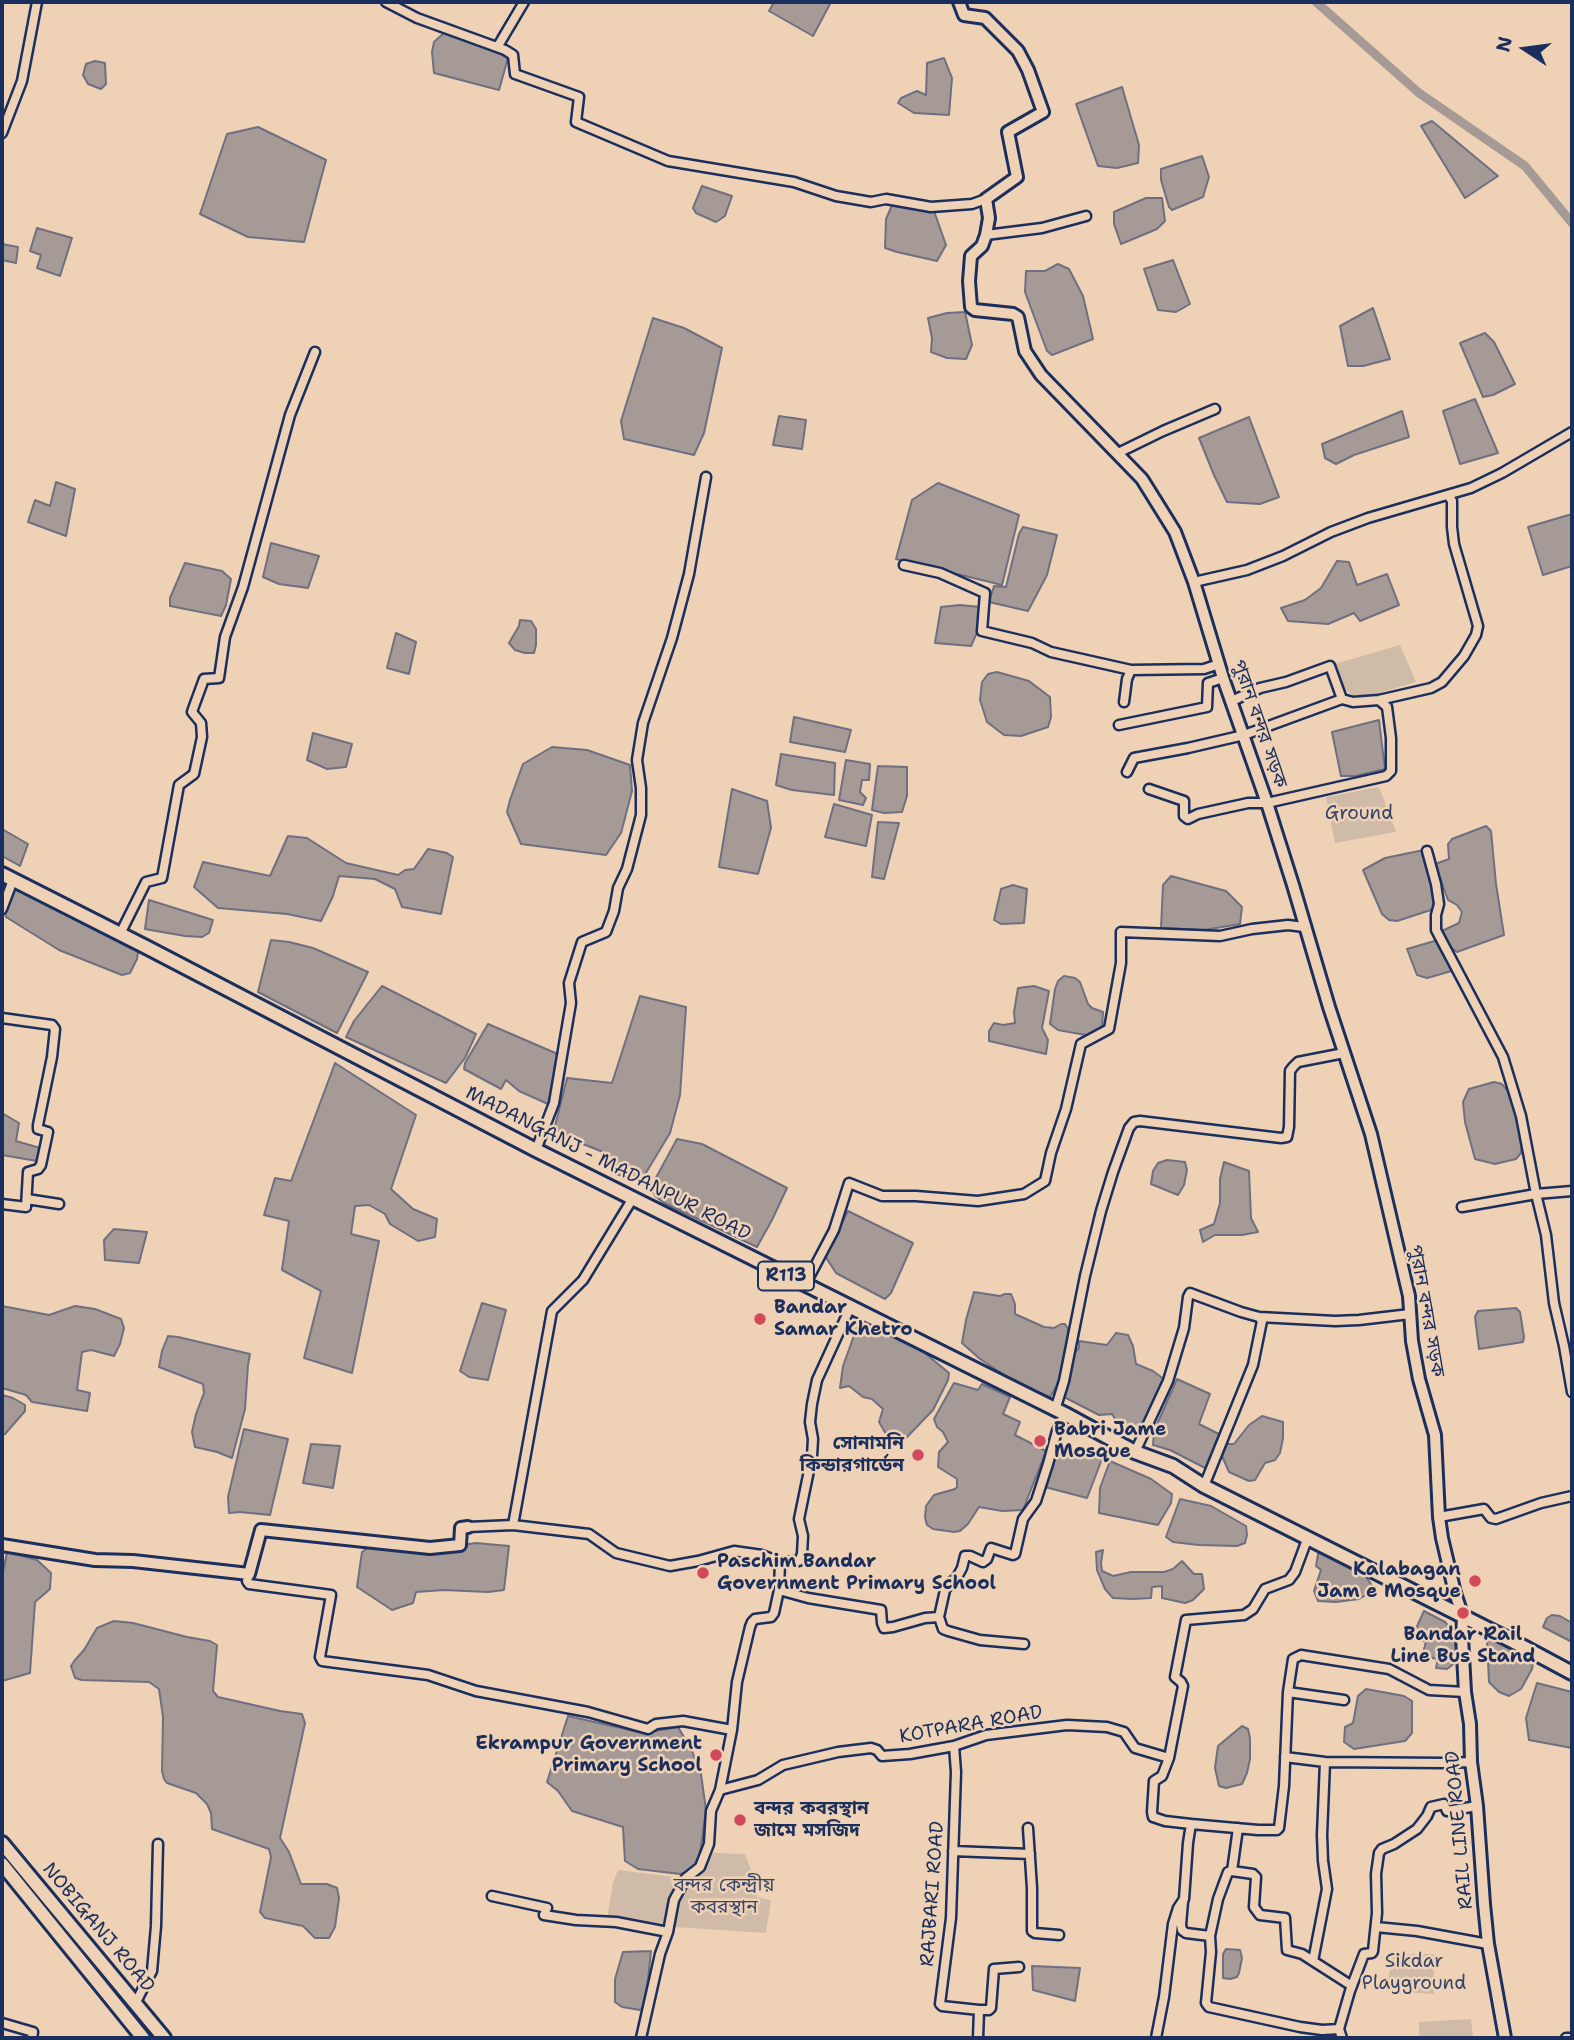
<!DOCTYPE html>
<meta charset="utf-8">
<style>
body{margin:0}
#map{position:relative;width:1574px;height:2040px;overflow:hidden;background:#efd2b5;font-family:"Shantell Sans",sans-serif}
canvas{display:block}
.frame{position:absolute;inset:0;border:4px solid #1b2f5e;pointer-events:none}
.north{position:absolute;left:1490px;top:14px;width:70px;height:70px;-webkit-text-stroke:5px #efd2b5;paint-order:stroke;rotate:283deg;font-size:19px;font-weight:700;line-height:28px;text-align:center;color:#1b2f5e}
.north::after{content:'';display:block;margin:auto;width:24px;height:32px;background:#1b2f5e;clip-path:polygon(50% 0,100% 100%,50% 72%,0 100%)}
</style>
<div id="map">
<canvas width="1574" height="2040"></canvas>
<div class="frame"></div>
<div class="north">N</div>
</div>
<script>
const ctx = document.querySelector('canvas').getContext('2d');
ctx.lineJoin = 'round';
function paint(path, color) {
  ctx.fillStyle = color;
  ctx.fill(path, 'evenodd');
}
function shape(rows) {
  const path = new Path2D();
  for (const r of rows) {
    path.moveTo(r[0], r[1]);
    for (let i = 2; i < r.length; i += 2) path.lineTo(r[i], r[i + 1]);
  }
  return path;
}
function trace(path, color, width, dash) {
  ctx.strokeStyle = color;
  ctx.lineWidth = width;
  ctx.lineCap = dash ? 'butt' : 'round';
  ctx.setLineDash(dash || []);
  ctx.stroke(path);
}
function label(font, color, halo, rows, align = 'center') {
  ctx.font = font + ' "Shantell Sans","Noto Sans Bengali",sans-serif';
  ctx.lineWidth = 5;
  ctx.setLineDash([]);
  ctx.textBaseline = 'middle';
  ctx.strokeStyle = halo;
  ctx.fillStyle = color;
  for (const [text, x, y, turn = 0] of rows) {
    ctx.save();
    ctx.translate(x, y);
    ctx.rotate((+turn || 0) * Math.PI / 180);
    ctx.textAlign = isNaN(turn) ? turn : align;
    if (halo) ctx.strokeText(text, 0, 0);
    ctx.fillText(text, 0, 0);
    ctx.restore();
  }
}
paint(shape([
 [1400,645,1416,682,1359,699,1341,687,1335,664],
 [1379,787,1396,832,1335,843,1326,797],
 [713,1853,745,1854,751,1870,757,1879,757,1897,771,1900,766,1933,675,1927,679,1898,690,1884,704,1870],
 [618,1870,681,1878,663,1930,607,1919,613,1883],
 [1393,1954,1434,1954,1434,1994,1386,1991],
 [1471,2019,1473,2037,1419,2038,1419,2022]
]), '#d0baa8');
const water = shape([
 [774,2,831,2,813,36,769,11,774,2],
 [445,32,497,52,508,58,499,90,434,73,432,52,434,42,445,32],
 [944,58,952,78,949,115,914,113,898,103,901,98,917,91,926,95,927,63,944,58],
 [95,61,105,63,106,84,101,89,88,84,83,75,86,64,95,61],
 [1122,87,1139,145,1138,163,1117,168,1098,166,1076,104,1122,87],
 [1432,121,1498,176,1465,198,1421,126,1432,121],
 [258,127,326,160,304,242,248,237,200,214,227,134,258,127],
 [1202,156,1209,177,1203,197,1172,210,1169,207,1161,180,1161,169,1202,156],
 [702,186,732,196,725,216,716,222,696,213,693,208,702,186],
 [1146,198,1162,198,1165,221,1157,229,1121,244,1114,224,1114,212,1146,198],
 [893,203,934,211,946,245,937,261,897,252,885,248,886,219,893,203],
 [37,228,72,238,60,276,37,268,41,255,30,251,37,228],
 [2,244,18,247,16,263,2,260,2,244],
 [1173,260,1190,304,1176,312,1158,310,1144,269,1173,260],
 [1058,264,1069,269,1083,296,1093,339,1052,355,1047,351,1025,292,1026,271,1045,271,1058,264],
 [1373,308,1390,359,1363,366,1348,366,1340,326,1373,308],
 [965,312,972,345,966,359,947,358,931,352,932,338,928,318,947,313,965,312],
 [653,318,684,328,722,348,704,433,694,455,624,439,621,421,653,318],
 [1485,333,1494,342,1515,384,1493,395,1483,397,1460,343,1485,333],
 [1475,399,1498,453,1460,464,1443,411,1475,399],
 [1402,411,1409,437,1354,455,1336,464,1325,458,1322,444,1402,411],
 [779,416,806,420,802,449,773,445,779,416],
 [1249,417,1279,497,1260,504,1227,502,1214,475,1199,438,1249,417],
 [56,482,75,489,66,536,28,522,35,500,50,506,56,482],
 [938,483,1019,515,1002,585,896,559,912,500,938,483],
 [1572,514,1572,566,1543,575,1528,527,1572,514],
 [1023,527,1057,535,1047,575,1028,611,989,602,994,586,1006,587,1019,534,1023,527],
 [271,543,319,556,308,588,279,584,263,577,271,543],
 [1337,561,1349,562,1357,585,1387,574,1399,605,1360,621,1354,613,1328,624,1288,621,1281,608,1305,600,1321,588,1337,561],
 [185,563,222,571,231,579,226,605,221,616,170,606,170,598,185,563],
 [960,605,980,607,979,628,971,646,935,643,941,607,960,605],
 [520,620,531,621,536,629,536,645,534,653,525,653,515,650,509,643,519,626,520,620],
 [396,633,416,642,409,674,387,668,396,633],
 [997,672,1029,681,1050,697,1051,717,1048,727,1021,736,1004,735,987,722,980,700,982,682,988,674,997,672],
 [794,717,851,730,845,752,790,742,794,717],
 [1379,720,1385,769,1355,776,1341,776,1332,732,1379,720],
 [313,733,352,744,346,767,327,769,307,760,313,733],
 [552,747,587,750,630,765,632,791,621,833,606,855,521,844,507,812,510,800,523,764,552,747],
 [781,754,835,763,834,795,792,790,776,785,781,754],
 [846,760,870,764,869,780,862,780,860,792,866,798,863,805,839,800,846,760],
 [878,766,907,767,907,796,902,812,884,813,872,810,878,766],
 [732,789,767,801,771,828,758,874,719,867,732,789],
 [834,804,872,815,866,846,825,837,834,804],
 [878,822,899,823,884,879,872,877,878,822],
 [1486,826,1491,831,1496,884,1504,935,1457,952,1449,946,1442,931,1459,923,1462,912,1457,905,1448,900,1435,864,1449,859,1448,844,1452,839,1486,826],
 [2,829,28,844,20,866,2,856,2,829],
 [288,836,307,838,346,863,398,875,405,870,414,869,428,849,447,853,453,857,441,914,402,907,395,889,375,879,339,876,333,896,321,921,287,914,218,908,194,887,203,862,270,876,288,836],
 [1424,850,1437,908,1397,921,1389,920,1382,914,1363,870,1385,858,1424,850],
 [1171,876,1226,891,1242,907,1240,924,1204,930,1161,928,1163,885,1171,876],
 [1013,885,1027,889,1024,923,1001,924,994,920,1001,889,1013,885],
 [16,888,132,947,138,952,137,959,130,973,122,975,59,950,6,917,5,911,11,894,16,888],
 [149,900,213,920,209,933,202,937,185,936,145,929,149,900],
 [271,940,289,942,313,948,368,972,337,1033,258,992,271,940],
 [1438,940,1455,970,1427,978,1417,975,1407,949,1438,940],
 [1064,976,1075,978,1080,982,1088,1004,1092,1008,1103,1012,1102,1029,1091,1036,1058,1030,1050,1024,1055,989,1058,981,1064,976],
 [382,986,476,1034,465,1058,446,1083,346,1037,354,1021,382,986],
 [1034,986,1049,991,1042,1028,1048,1040,1046,1054,989,1041,989,1031,994,1023,1003,1025,1015,1023,1014,1012,1018,988,1034,986],
 [640,996,686,1007,680,1095,670,1133,641,1181,612,1173,608,1154,563,1136,555,1126,567,1078,612,1083,640,996],
 [488,1024,560,1055,548,1104,519,1091,506,1080,501,1089,464,1069,465,1063,488,1024],
 [335,1063,416,1115,391,1189,413,1209,437,1219,435,1237,418,1241,390,1224,385,1214,369,1205,355,1206,351,1234,379,1241,352,1373,304,1358,321,1291,282,1270,289,1221,264,1215,275,1178,291,1181,335,1063],
 [1494,1082,1502,1084,1510,1094,1520,1129,1522,1144,1521,1153,1516,1159,1495,1164,1475,1159,1465,1122,1463,1102,1469,1089,1494,1082],
 [2,1113,19,1123,16,1141,40,1148,37,1161,2,1155,2,1113],
 [677,1139,702,1144,787,1188,772,1220,757,1247,664,1203,655,1196,652,1185,677,1139],
 [1167,1160,1185,1162,1187,1170,1184,1185,1178,1195,1151,1184,1153,1171,1158,1163,1167,1160],
 [1224,1162,1249,1171,1251,1218,1258,1232,1242,1235,1215,1235,1203,1242,1200,1230,1214,1224,1220,1203,1220,1179,1224,1162],
 [848,1211,913,1243,891,1293,885,1299,836,1273,825,1256,848,1211],
 [114,1229,147,1232,139,1263,105,1260,104,1240,114,1229],
 [974,1292,1000,1296,1005,1294,1011,1294,1015,1304,1015,1314,1044,1327,1054,1328,1061,1324,1065,1324,1068,1329,1067,1349,1057,1385,1050,1397,1018,1384,980,1359,962,1343,966,1320,974,1292],
 [482,1303,506,1310,488,1380,469,1377,460,1371,482,1303],
 [2,1306,49,1315,75,1306,95,1309,121,1319,124,1328,120,1344,114,1356,91,1350,82,1352,77,1390,90,1393,87,1411,32,1402,26,1395,2,1388,2,1306],
 [1516,1308,1520,1312,1524,1337,1523,1342,1479,1349,1475,1317,1478,1311,1516,1308],
 [861,1316,920,1349,949,1373,948,1380,933,1410,906,1438,886,1434,879,1422,883,1409,872,1399,863,1397,849,1386,840,1388,843,1366,861,1316],
 [1116,1333,1128,1335,1133,1346,1136,1364,1153,1371,1165,1380,1143,1430,1138,1432,1126,1428,1117,1422,1112,1414,1099,1415,1064,1397,1073,1350,1076,1351,1079,1348,1079,1341,1107,1345,1116,1333],
 [168,1336,178,1337,250,1354,248,1365,245,1409,232,1458,217,1452,195,1447,192,1432,196,1414,204,1393,203,1384,159,1367,162,1351,168,1336],
 [1177,1379,1210,1394,1199,1424,1219,1434,1219,1449,1209,1470,1170,1450,1153,1445,1154,1431,1177,1379],
 [954,1383,978,1390,982,1384,1010,1397,1003,1414,1020,1422,1015,1435,1046,1451,1023,1510,1002,1511,979,1507,968,1524,960,1531,954,1532,933,1529,927,1525,925,1517,926,1506,934,1495,955,1489,957,1487,957,1479,938,1467,939,1452,948,1442,943,1432,937,1427,934,1419,954,1383],
 [2,1395,13,1398,25,1405,25,1411,5,1434,2,1435,2,1395],
 [1262,1416,1283,1422,1283,1438,1280,1453,1275,1460,1265,1463,1255,1480,1249,1481,1229,1472,1222,1456,1227,1444,1234,1444,1249,1425,1262,1416],
 [244,1429,288,1439,270,1515,240,1512,229,1513,228,1497,244,1429],
 [311,1444,340,1446,333,1488,303,1483,311,1444],
 [1058,1445,1102,1459,1087,1498,1045,1487,1045,1482,1058,1445],
 [1110,1461,1151,1479,1172,1494,1171,1503,1158,1525,1099,1513,1100,1488,1110,1461],
 [1180,1499,1211,1506,1246,1526,1247,1535,1245,1543,1237,1546,1199,1545,1173,1542,1166,1537,1180,1499],
 [378,1540,436,1549,476,1543,509,1546,504,1590,488,1592,444,1590,416,1592,413,1603,392,1610,357,1587,362,1552,378,1540],
 [1319,1549,1362,1571,1373,1587,1368,1594,1359,1599,1336,1602,1318,1601,1314,1591,1321,1570,1316,1566,1319,1549],
 [1103,1550,1101,1563,1102,1571,1113,1576,1131,1572,1164,1572,1173,1569,1182,1561,1194,1574,1202,1574,1204,1589,1193,1600,1185,1603,1162,1598,1162,1586,1152,1587,1151,1598,1133,1599,1113,1598,1105,1589,1097,1570,1096,1552,1103,1550],
 [7,1552,37,1560,51,1573,50,1589,35,1602,30,1673,2,1681,2,1578,7,1552],
 [1424,1611,1445,1622,1455,1634,1459,1660,1447,1669,1436,1668,1438,1659,1422,1656,1426,1642,1413,1635,1424,1611],
 [1552,1615,1560,1616,1572,1623,1572,1642,1543,1627,1547,1618,1552,1615],
 [114,1621,133,1623,187,1637,210,1641,217,1645,213,1691,218,1697,280,1711,302,1714,305,1723,280,1838,289,1852,301,1884,327,1884,337,1888,339,1898,335,1927,329,1938,315,1938,303,1926,265,1918,260,1912,271,1857,269,1849,212,1829,211,1813,207,1804,196,1793,167,1783,164,1779,162,1771,163,1717,159,1689,149,1682,82,1680,75,1678,71,1666,75,1660,84,1650,97,1628,114,1621],
 [1495,1640,1515,1647,1533,1663,1532,1669,1521,1689,1509,1696,1499,1692,1489,1682,1487,1641,1495,1640],
 [1537,1683,1572,1692,1572,1748,1529,1740,1526,1718,1537,1683],
 [1366,1689,1404,1696,1412,1701,1412,1733,1405,1741,1354,1749,1344,1742,1345,1727,1353,1723,1358,1696,1366,1689],
 [568,1716,643,1733,678,1727,692,1751,701,1774,706,1810,700,1854,694,1867,688,1872,680,1874,638,1869,625,1861,623,1827,572,1811,558,1791,547,1782,568,1716],
 [1242,1726,1248,1729,1250,1738,1250,1759,1247,1773,1242,1784,1226,1788,1219,1786,1215,1768,1218,1746,1242,1726],
 [1226,1949,1240,1950,1242,1958,1239,1973,1237,1977,1230,1979,1223,1978,1223,1954,1226,1949],
 [651,1951,645,2007,640,2010,622,2007,615,2002,615,1979,623,1952,651,1951],
 [1032,1966,1080,1968,1075,2001,1033,1990,1032,1966]
]);
paint(water, '#a69a97');
trace(water, '#6e6f80', 2);
trace(shape([
 [1316,2,1419,93,1525,166,1572,223]
]), '#a69a97', 9);
const minor = shape([
 [386,2,417,18,505,50,513,55,515,74,579,97,576,122,668,161,794,182,836,196,871,202,886,199,931,207,972,204,986,199],
 [498,46,524,2],
 [2,133,22,81,37,2],
 [986,235,1042,228,1086,216],
 [1118,453,1163,431,1215,409],
 [904,565,940,573,985,593,982,631,1032,643,1051,652,1131,670],
 [1194,582,1247,570,1283,556,1331,532,1368,518,1471,488,1502,473,1572,432],
 [1232,701,1260,688,1286,682,1330,666,1342,699],
 [1124,702,1127,679,1131,670,1204,669,1219,664],
 [1119,725,1207,707,1208,683,1223,678],
 [1127,772,1134,758,1188,748,1244,735,1342,699,1353,702,1379,700,1431,688,1442,682,1464,656,1476,635,1478,626,1454,544,1452,527,1452,501,1448,495],
 [1149,789,1184,801,1184,816,1188,819,1198,814,1248,803,1267,803,1386,776,1391,771,1391,738,1387,707,1379,700],
 [1427,851,1436,884,1439,904,1436,915,1436,930,1503,1057,1521,1116,1536,1194,1572,1191],
 [2,909,13,880],
 [120,934,146,882,162,878,179,785,194,774,202,737,201,723,192,712,193,709,204,679,219,678,225,637,243,587,290,415,315,352],
 [2,1018,52,1025,55,1029,52,1057,38,1125,38,1129,48,1132,41,1165,38,1169,28,1172,26,1207,2,1204],
 [536,1150,554,1103,571,1003,569,983,582,942,606,932,614,911,618,888,627,869,641,815,641,788,637,760,643,723,672,638,689,574,706,477],
 [27,1199,59,1204],
 [1462,1207,1536,1194,1546,1235,1554,1303,1564,1346,1572,1392],
 [805,1285,834,1230,849,1183,882,1196,916,1196,978,1201,1024,1194,1045,1181,1051,1153,1066,1109,1081,1044,1109,1029,1121,963,1121,932,1220,936,1252,929,1288,925,1304,927],
 [1055,1410,1064,1381,1085,1276,1101,1211,1113,1172,1129,1128,1134,1122,1140,1121,1281,1138,1287,1137,1289,1127,1290,1071,1293,1067,1298,1062,1344,1053],
 [1135,1452,1168,1381,1184,1328,1188,1297,1190,1293,1241,1312,1259,1317,1335,1321,1359,1320,1410,1314],
 [1204,1486,1253,1365,1262,1321,1259,1317],
 [1439,1517,1484,1509,1491,1518,1496,1519,1541,1503,1572,1496],
 [513,1525,552,1311,583,1280,633,1198],
 [468,1527,513,1525,589,1534,616,1553,670,1566,698,1561,734,1551,762,1555,780,1562],
 [249,1574,247,1581,249,1584,331,1595,320,1657,322,1661,428,1675,476,1691,588,1712,648,1729,656,1724,683,1721,732,1730],
 [779,1590,808,1598,881,1610,882,1623,884,1628,893,1627,925,1618,939,1617,945,1590,950,1583,956,1579,962,1568,965,1556,970,1556,983,1562,987,1559,991,1548,1013,1555,1015,1554,1023,1519,1036,1501,1048,1464,1057,1431,1065,1414],
 [939,1617,943,1629,948,1631,980,1640,1024,1644],
 [1288,1692,1344,1700],
 [954,1746,956,1772,951,1918,940,2004,942,2006,979,2010],
 [1285,1757,1325,1762,1446,1763,1471,1762],
 [1169,1758,1162,1776,1154,1781,1152,1812,1153,1817,1165,1821,1191,1824],
 [720,1790,758,1780,783,1765,838,1752,871,1748,877,1750,882,1756,910,1754,954,1746,986,1735,1067,1725,1107,1727,1124,1732,1135,1748,1169,1758,1183,1686,1181,1682,1175,1677,1186,1620,1244,1615,1253,1609,1265,1589,1289,1580,1295,1572,1308,1537],
 [1028,1828,1032,1888,1032,1931,1035,1933,1059,1935],
 [953,1851,1030,1854],
 [1232,1871,1238,1828],
 [492,1896,547,1908,544,1915,576,1920,616,1922,668,1932],
 [1183,1902,1181,1925,1182,1930,1186,1933,1210,1936,1211,1952,1206,2003,1209,2007,1300,2027,1322,2030,1339,2029],
 [1376,1927,1417,1931,1488,1944],
 [1210,1936,1218,1899,1228,1872,1232,1871,1253,1874,1256,1877,1254,1907,1260,1915,1285,1918,1287,1950,1302,1954,1352,1986],
 [1313,1961,1327,1889,1323,1861,1322,1835,1325,1762],
 [135,2004,152,1971,156,1926,158,1844],
 [2,2023,33,2032,32,2038],
 [641,2038,660,1954,668,1932,674,1900,686,1878,700,1867,709,1844,711,1811,720,1790,732,1730,737,1682,750,1627,752,1622,755,1619,771,1617,774,1613,779,1590,780,1562,799,1561,802,1554,803,1536,799,1519,812,1456,813,1439,810,1422,812,1404,817,1380,850,1308],
 [978,2038,979,2010,989,2010,991,2008,994,1969,1019,1967],
 [1156,2038,1164,1997,1173,1924,1178,1908,1184,1899,1188,1843,1191,1824,1258,1830,1277,1830,1279,1828,1284,1786,1288,1692,1293,1659,1301,1655,1389,1669,1429,1690,1465,1692],
 [1342,2038,1339,2029,1350,1991,1364,1954,1372,1953,1373,1951,1377,1913,1376,1874,1379,1853,1382,1849,1394,1844,1417,1829,1427,1816,1431,1807,1444,1804,1447,1811,1477,1806],
 [1566,2038,1572,2038]
]);
const tertiary = shape([
 [959,2,964,15,985,18,1018,51,1028,70,1043,112,1008,132,1017,177,986,199,989,218,986,235,982,246,971,256,969,281,971,307,975,310,1013,314,1018,317,1025,351,1041,375,1142,479,1175,532,1194,582,1223,678,1267,803,1293,885,1329,1007,1371,1134,1409,1296,1412,1341,1419,1379,1435,1435,1439,1517,1442,1538,1455,1593,1463,1617,1462,1637,1465,1692,1470,1724,1471,1762,1477,1806,1484,1904,1488,1944,1505,2038],
 [2,1545,95,1560,133,1561,249,1574,261,1530,430,1548,460,1545,461,1528,468,1527]
]);
const secondary = shape([
 [2,1843,164,2038],
 [2,1864,143,2038]
]);
const primary = shape([
 [2,874,148,948,536,1150,1065,1414,1135,1452,1173,1466,1204,1486,1516,1643,1572,1673]
]);
trace(minor, '#1b2f5e', 13);
trace(tertiary, '#1b2f5e', 16);
trace(secondary, '#1b2f5e', 18);
trace(primary, '#1b2f5e', 18);
trace(minor, '#efd2b5', 8);
trace(tertiary, '#efd2b5', 10);
trace(secondary, '#efd2b5', 12);
trace(primary, '#efd2b5', 12);
for (const [x, y, r, color] of [
 [760,1319,7,"#d1495b"],
 [1040,1441,7,"#d1495b"],
 [918,1455,7,"#d1495b"],
 [703,1573,7,"#d1495b"],
 [1475,1581,7,"#d1495b"],
 [1463,1613,7,"#d1495b"],
 [716,1755,7,"#d1495b"],
 [740,1820,7,"#d1495b"]
]) {
  const dot = new Path2D();
  dot.arc(x, y, r, 0, 2 * Math.PI);
  ctx.fillStyle = color;
  ctx.fill(dot);
  trace(dot, '#efd2b5', 2.5);
}
for (const [x, y, w] of [
 [786,1276,56]
]) {
  const box = new Path2D();
  box.roundRect(x - w / 2, y - 14.5, w, 29, 5);
  ctx.fillStyle = '#efd2b5';
  ctx.fill(box);
  trace(box, '#1b2f5e', 2);
}
label('bold 18px', '#1b2f5e', null, [
 ["R113",786,1276]
]);
label('19px', '#1b2f5e', '#efd2b5', [
 ["পুরান বন্দর সড়ক",1259,724,71],
 ["MADANGANJ - MADANPUR ROAD",608,1164,27],
 ["পুরান বন্দর সড়ক",1426,1311,80],
 ["KOTPARA ROAD",971,1725,-10],
 ["RAIL LINE ROAD",1460,1830,-95],
 ["RAJBARI ROAD",933,1894,-86],
 ["NOBIGANJ ROAD",98,1928,50]
]);
label('19px', '#364469', '#efd2b5', [
 ["Ground",1359,814],
 ["বন্দর কেন্দ্রীয়",724,1886],
 ["কবরস্থান",724,1908],
 ["Sikdar",1414,1962],
 ["Playground",1414,1984]
]);
label('bold 19px', '#1b2f5e', '#efd2b5', [
 ["Bandar",774,1308],
 ["Samar Khetro",774,1330],
 ["Babri Jame",1054,1430],
 ["Mosque",1054,1452],
 ["সোনামনি",904,1444,"right"],
 ["কিন্ডারগার্ডেন",904,1466,"right"],
 ["Paschim Bandar",717,1562],
 ["Government Primary School",717,1584],
 ["Kalabagan",1461,1570,"right"],
 ["Jam e Mosque",1461,1592,"right"],
 ["Bandar Rail",1463,1635,"center"],
 ["Line Bus Stand",1463,1657,"center"],
 ["Ekrampur Government",702,1744,"right"],
 ["Primary School",702,1766,"right"],
 ["বন্দর কবরস্থান",754,1809],
 ["জামে মসজিদ",754,1831]
], 'left');
</script>
